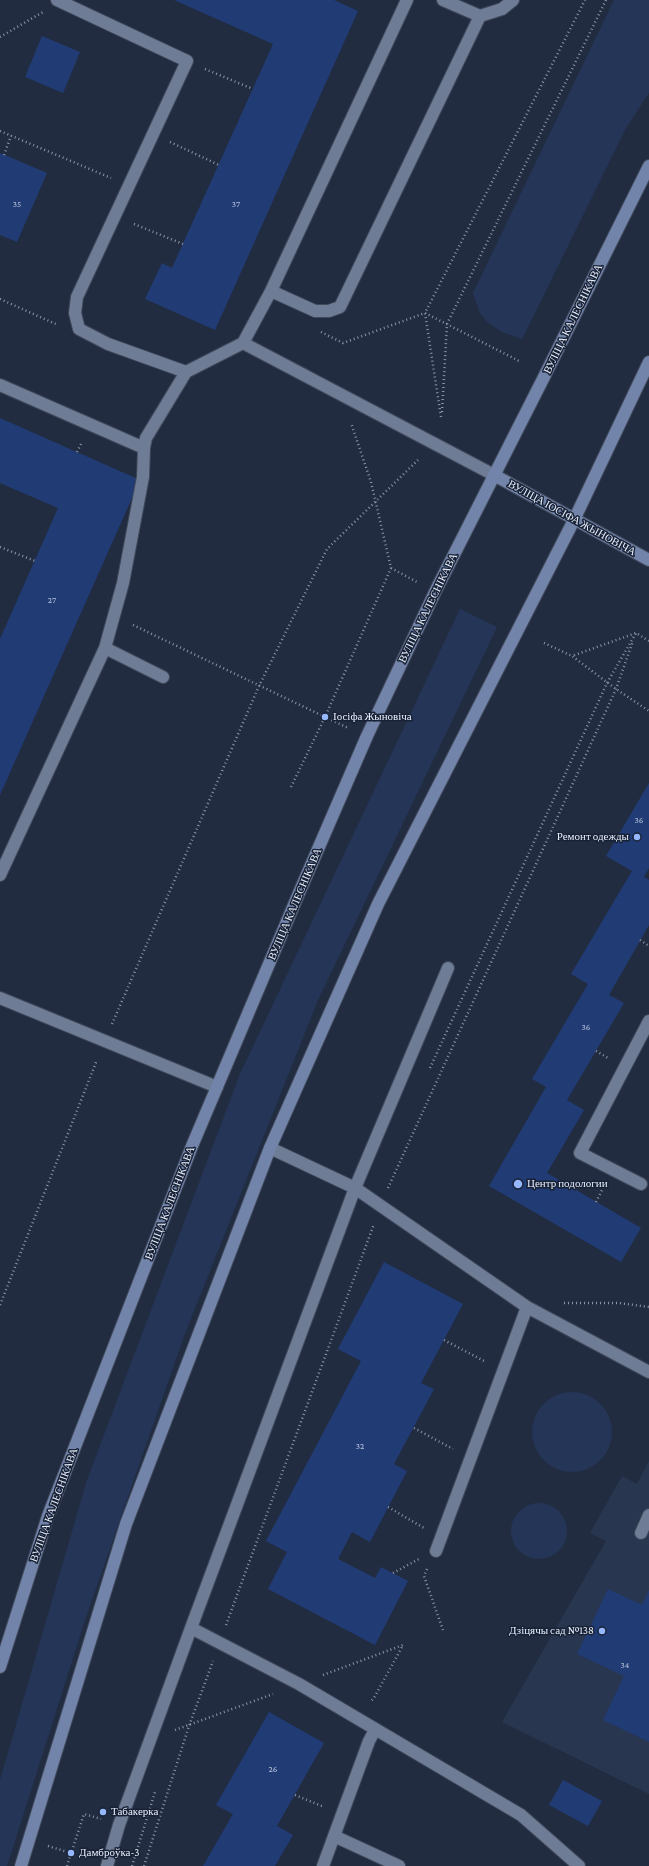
<!DOCTYPE html>
<meta charset="utf-8">
<style>
body{margin:0}
canvas{display:block;background:#212c41}
</style>
<canvas width="649" height="1866"></canvas>
<script>
const ctx = document.querySelector('canvas').getContext('2d');
ctx.lineJoin = 'round';
function paint(path, color) {
  ctx.fillStyle = color;
  ctx.fill(path, 'evenodd');
}
function shape(rows) {
  const path = new Path2D();
  for (const r of rows) {
    if (r.length === 3) {
      path.moveTo(r[0] + r[2], r[1]);
      path.arc(r[0], r[1], r[2], 0, 2 * Math.PI);
      continue;
    }
    path.moveTo(r[0], r[1]);
    for (let i = 2; i < r.length; i += 2) path.lineTo(r[i], r[i + 1]);
  }
  return path;
}
function trace(path, color, width, dash) {
  ctx.strokeStyle = color;
  ctx.lineWidth = width;
  ctx.lineCap = dash ? 'butt' : 'round';
  ctx.setLineDash(dash || []);
  ctx.stroke(path);
}
function label(font, color, halo, rows, align = 'center') {
  ctx.font = font + ' "Crimson Pro",serif';
  ctx.lineWidth = 3;
  ctx.setLineDash([]);
  ctx.textBaseline = 'middle';
  ctx.strokeStyle = halo;
  ctx.fillStyle = color;
  for (const [text, x, y, turn = 0] of rows) {
    ctx.save();
    ctx.translate(x, y);
    ctx.rotate((+turn || 0) * Math.PI / 180);
    ctx.textAlign = isNaN(turn) ? turn : align;
    if (halo) ctx.strokeText(text, 0, 0);
    ctx.fillText(text, 0, 0);
    ctx.restore();
  }
}
paint(shape([
 [649,1461,649,1794,502,1722,606,1541,590,1533,622,1476,637,1484]
]), '#283650');
paint(shape([
 [614,0,649,0,649,93,626,128,522,339,502,332,487,322,479,311,473,293],
 [460,609,497,627,318,1000,184,1336,86,1617,7,1866,0,1866,0,1780,87,1480,240,1074],
 [572,1432,40],
 [539,1531,28]
]), '#253558');
paint(shape([
 [174,0,334,0,358,11,215,330,145,299,162,263,172,268,273,44],
 [42,36,80,52,63,93,25,77],
 [0,153,47,173,17,242,0,235],
 [0,418,140,480,0,795,0,639,58,508,0,483],
 [649,783,649,868,644,877,649,880,649,925,609,995,624,1003,567,1100,584,1110,547,1173,641,1228,621,1262,489,1186,546,1087,532,1079,588,984,571,974,632,871,606,856],
 [384,1262,463,1304,421,1383,434,1389,394,1464,407,1471,370,1542,352,1532,338,1559,375,1578,381,1567,408,1581,375,1645,268,1589,287,1552,266,1541,361,1361,338,1349],
 [608,1589,642,1605,649,1590,649,1742,603,1720,624,1676,577,1654],
 [269,1712,324,1743,277,1826,293,1835,275,1866,203,1866,233,1814,216,1805],
 [563,1780,602,1801,588,1826,549,1805]
]), '#213b75');
const service = shape([
 [57,0,187,61,77,297,75,313,79,329,108,344,186,372,243,343,494,475],
 [443,0,480,16,502,9,513,0],
 [271,291,315,311,329,311,340,307,480,16],
 [243,343,271,291,407,0],
 [0,385,144,448],
 [163,677,105,648,123,583,143,477,144,448,146,438,186,372],
 [0,875,105,648],
 [0,998,217,1087],
 [270,1148,355,1188,527,1307,436,1551],
 [641,1184,580,1153,649,1021],
 [527,1307,649,1372],
 [641,1533,649,1515],
 [191,1628,299,1684,521,1815,579,1866],
 [334,1836,399,1866],
 [107,1866,119,1825,191,1628,355,1188,448,968],
 [323,1866,369,1741,375,1730]
]);
const secondary = shape([
 [494,475,649,560],
 [0,1667,48,1516,192,1146,299,893,367,736,436,590,545,375,649,166],
 [21,1866,126,1524,270,1148,378,904,574,520,649,362]
]);
trace(service, '#40485a', 14);
trace(secondary, '#40485a', 14);
trace(shape([
 [0,37,43,12],
 [205,69,253,89],
 [0,131,111,178],
 [170,142,219,165],
 [4,155,11,136],
 [134,224,183,244],
 [0,299,58,325],
 [321,332,343,343,425,313,521,362],
 [442,412,447,324,606,0],
 [441,417,425,313,585,0],
 [77,452,82,442],
 [0,547,35,561],
 [391,568,417,582],
 [133,625,348,728],
 [649,641,636,633,572,656,616,689,649,711],
 [544,643,572,656],
 [291,787,325,717,391,568,371,482,351,423],
 [640,940,649,946],
 [112,1024,259,686,327,549,418,460],
 [596,1051,608,1058],
 [430,1068,607,683,636,633],
 [388,1188,616,689,633,641],
 [596,1202,604,1186],
 [564,1303,619,1303,649,1307],
 [0,1305,97,1060],
 [444,1340,486,1362],
 [414,1428,453,1449],
 [388,1507,424,1528],
 [427,1569,424,1576,443,1630],
 [393,1573,419,1559],
 [226,1625,374,1224],
 [323,1675,403,1645,374,1698,370,1702],
 [175,1730,273,1694],
 [295,1795,324,1807],
 [48,1846,71,1853],
 [67,1866,84,1814,101,1819],
 [132,1866,155,1792],
 [144,1866,189,1726,213,1661]
]), '#8c94a6', 2.5, [1, 3]);
trace(service, '#6f7c95', 12);
trace(secondary, '#7284a9', 12);
for (const [x, y, r, color] of [
 [325,717,4,"#94b7fd"],
 [637,837,4,"#94b7fd"],
 [518,1184,5,"#94b7fd"],
 [602,1631,4,"#94b7fd"],
 [103,1812,4,"#94b7fd"],
 [71,1853,4,"#94b7fd"]
]) {
  const dot = new Path2D();
  dot.arc(x, y, r, 0, 2 * Math.PI);
  ctx.fillStyle = color;
  ctx.fill(dot);
  trace(dot, '#182236', 1.5);
}
label('9px', '#b6c1db', null, [
 ["35",17,204],
 ["37",236,204],
 ["27",52,600],
 ["36",639,820],
 ["36",586,1027],
 ["32",360,1446],
 ["34",625,1665],
 ["26",273,1769]
]);
label('11px', '#e7eefd', '#182236', [
 ["ВУЛІЦА КАЛЕСНІКАВА",573,319,-64],
 ["ВУЛІЦА ІОСІФА ЖЫНОВІЧА",572,518,29],
 ["ВУЛІЦА КАЛЕСНІКАВА",428,608,-64],
 ["ВУЛІЦА КАЛЕСНІКАВА",295,904,-67],
 ["ВУЛІЦА КАЛЕСНІКАВА",170,1203,-69],
 ["ВУЛІЦА КАЛЕСНІКАВА",54,1505,-70]
]);
label('11px', '#e7eefd', '#182236', [
 ["Іосіфа Жыновіча",333,717],
 ["Ремонт одежды",629,837,"right"],
 ["Центр подологии",527,1184],
 ["Дзіцячы сад №138",594,1631,"right"],
 ["Табакерка",111,1812],
 ["Дамброўка-3",79,1853]
], 'left');
</script>
